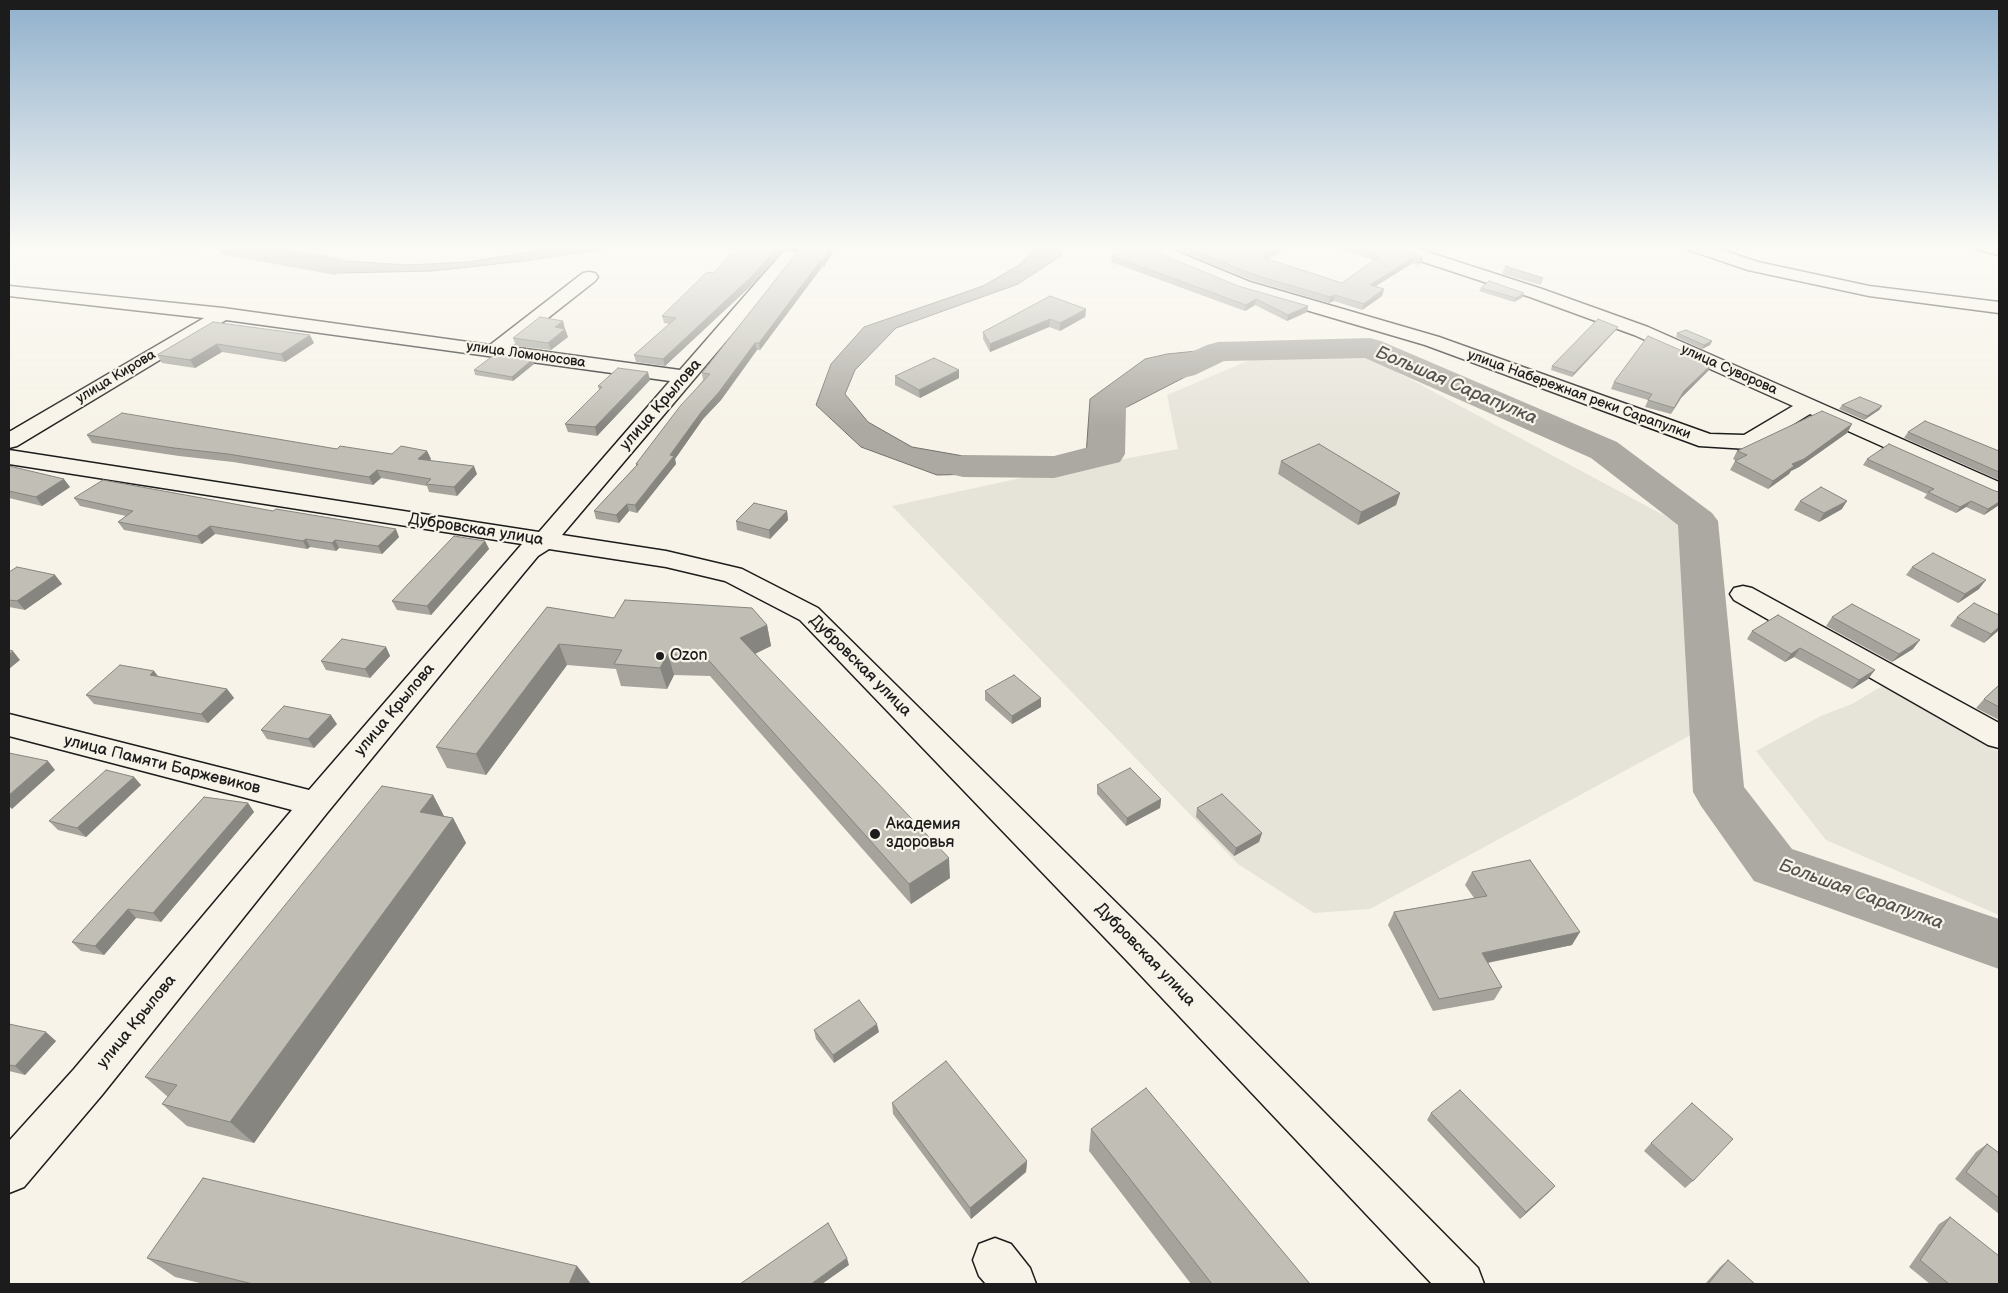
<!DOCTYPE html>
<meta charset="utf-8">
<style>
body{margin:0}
#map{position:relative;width:2008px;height:1293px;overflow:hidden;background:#f7f3e8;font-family:"Balsamiq Sans",sans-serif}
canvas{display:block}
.frame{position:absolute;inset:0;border:10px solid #1c1c1c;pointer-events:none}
</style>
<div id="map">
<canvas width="2008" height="1293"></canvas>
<div class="frame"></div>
</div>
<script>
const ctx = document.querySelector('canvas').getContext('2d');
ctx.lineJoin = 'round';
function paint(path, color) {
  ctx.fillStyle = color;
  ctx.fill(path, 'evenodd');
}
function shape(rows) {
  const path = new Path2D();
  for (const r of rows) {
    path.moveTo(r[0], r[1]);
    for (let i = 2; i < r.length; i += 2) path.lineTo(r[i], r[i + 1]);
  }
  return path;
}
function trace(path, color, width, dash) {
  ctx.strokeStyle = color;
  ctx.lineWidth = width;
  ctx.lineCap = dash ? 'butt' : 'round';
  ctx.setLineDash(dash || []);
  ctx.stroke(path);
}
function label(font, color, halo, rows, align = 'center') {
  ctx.font = font + ' "Balsamiq Sans",sans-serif';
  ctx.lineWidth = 4.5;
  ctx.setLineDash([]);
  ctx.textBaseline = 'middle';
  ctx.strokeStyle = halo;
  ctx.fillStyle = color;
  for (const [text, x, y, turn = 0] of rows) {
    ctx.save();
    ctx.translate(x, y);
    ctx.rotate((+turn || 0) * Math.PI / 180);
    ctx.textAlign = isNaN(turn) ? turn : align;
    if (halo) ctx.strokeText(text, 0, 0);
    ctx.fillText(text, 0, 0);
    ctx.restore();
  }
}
paint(shape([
 [164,246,203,246,197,255,162,255],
 [1271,351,1367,356,1682,525,1700,730,1370,909,1314,913,1238,864,892,506,1030,476,1178,449,1167,395],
 [1882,686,1999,752,1999,915,1826,840,1756,751,1821,716,1852,704]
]), '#e6e3d9');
const water = shape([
 [565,246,625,246,524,261,432,271,340,273,290,265,274,255,277,247,333,260,407,265,468,262,565,246],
 [1034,246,1058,246,1062,255,1018,284,896,328,855,370,845,394,868,422,912,447,1032,468,978,474,937,475,861,447,816,405,831,364,864,327,983,286,1019,265,1036,248,1034,246],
 [1237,347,1244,357,1209,360,1185,377,1123,409,1120,451,1086,456,1090,399,1145,359,1167,354,1237,347]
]);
paint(water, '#aca9a2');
trace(water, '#72716c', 1);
paint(shape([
 [218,246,266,246,335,257,345,260,349,266,345,272,335,275,231,256,221,254,217,248,218,246],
 [1370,338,1381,341,1617,442,1712,513,1718,521,1744,787,1792,849,1999,919,1999,969,1754,881,1701,806,1693,792,1678,525,1591,458,1365,358,1224,361,1195,375,1183,378,1171,375,1167,368,1171,361,1207,345,1218,342,1370,338],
 [1118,389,1130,392,1135,399,1126,408,1125,454,1120,462,1054,478,963,477,950,474,944,466,950,458,963,455,1054,456,1089,447,1092,404,1097,397,1118,389]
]), '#aca9a2');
const minor = shape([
 [1141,246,1163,246,1250,282,1439,337,1710,434,1744,435,1793,406,1634,335,1530,297,1387,250,1385,246,1409,246,1542,289,1648,327,1999,482,1999,497,1991,495,1810,414,1756,447,1748,449,1699,446,1425,345,1238,290,1143,250,1141,246],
 [1687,246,1711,246,1758,262,1869,286,1999,302,1999,313,1869,296,1748,270,1689,250,1687,246],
 [1976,246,1999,246,1999,255,1978,250,1976,246],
 [789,251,795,252,798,256,795,260,562,535,666,551,742,569,818,608,1156,942,1478,1268,1484,1284,1432,1284,1130,964,800,620,725,581,666,567,549,549,538,556,523,574,327,813,102,1095,24,1187,9,1193,9,1141,74,1069,292,810,9,736,9,714,309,790,522,544,9,464,9,450,539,532,670,381,226,320,17,446,9,448,9,432,204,318,9,296,9,286,223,308,490,345,583,273,589,272,595,273,598,277,595,281,511,347,680,370,783,252,789,251],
 [1743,586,1752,588,1999,723,1999,748,1988,745,1734,600,1730,594,1734,588,1743,586],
 [995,1238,1011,1244,1030,1268,1036,1284,986,1284,979,1276,973,1260,979,1244,995,1238]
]);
trace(minor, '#1c1c1c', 3);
paint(minor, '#f7f3e8');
paint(shape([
 [743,246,836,246,836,247,824,267,822,267,760,350,757,350,721,400,703,419,675,459,676,464,637,513,629,511,619,523,596,519,594,511,636,466,636,464,703,380,702,373,797,253,795,250,782,251,754,283,665,366,636,362,634,355,670,324,664,323,662,316,714,273],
 [1167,246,1290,246,1268,259,1342,283,1374,260,1331,246,1388,246,1423,257,1421,263,1418,265,1413,263,1375,286,1384,289,1382,296,1362,310,1334,301,1329,303,1251,280],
 [1414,246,1447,246,1446,247,1437,253],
 [1112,256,1238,286,1308,306,1307,312,1287,321,1255,305,1245,311,1111,262],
 [1505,267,1543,278,1541,285,1502,274],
 [1481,288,1523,297,1514,302,1479,291],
 [1086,309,1085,317,1060,331,1049,327,990,352,983,339,983,332],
 [213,322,314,343,285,362,222,352,195,368,162,363,157,355],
 [1618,327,1616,330,1572,377,1551,370,1552,366],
 [565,329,568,337,551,350,516,346,513,338],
 [1677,333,1712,341,1710,345,1702,349,1676,337],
 [532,360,534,364,513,381,475,375,474,370],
 [1712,364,1709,370,1681,398,1671,414,1645,407,1648,400,1611,389,1614,382],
 [959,370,959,378,920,398,895,385,895,376],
 [650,380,597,436,568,432,565,424,599,390,598,386],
 [1842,405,1882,406,1879,410,1864,420,1839,409],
 [1852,424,1847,433,1799,467,1791,471,1789,474,1768,489,1730,470,1735,461,1736,461,1733,459,1737,451],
 [1908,432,1999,451,1999,480,1904,438],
 [87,435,337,449,392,454,427,451,431,459,429,461,477,474,457,496,429,492,427,486,381,478,373,485,233,462,179,456,92,443],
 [1867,459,1999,505,1984,515,1966,507,1956,513,1924,498,1927,494,1863,465],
 [1281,461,1400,493,1396,505,1358,525,1278,474],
 [9,466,70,487,42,506,9,498],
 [74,498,399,537,382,554,339,548,336,551,310,547,307,549,215,534,202,544,124,530,118,522,126,516,80,506],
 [1800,501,1842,509,1819,522,1794,510],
 [787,511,788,520,770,539,737,530,736,521],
 [485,541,489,549,431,615,397,610,392,601],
 [1912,567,1979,589,1958,603,1906,575],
 [9,572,55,575,62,584,25,610,9,607],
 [547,607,614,618,767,625,771,646,755,653,950,878,911,904,710,676,674,675,667,689,621,686,616,669,567,665,486,775,447,768,436,747],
 [1778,615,1868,679,1852,689,1794,657,1785,662,1747,639,1752,631],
 [1999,615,1999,630,1984,643,1950,626,1957,617],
 [1832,617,1913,649,1892,662,1826,626],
 [386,647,390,656,370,678,326,670,321,661],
 [154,671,158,677,227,689,234,698,208,723,94,704,86,695],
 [1999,685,1999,720,1976,708,1984,699],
 [985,691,1041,707,1012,724,985,700],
 [337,724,314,748,267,739,261,730],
 [134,777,141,785,86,837,58,830,49,821],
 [1097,785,1161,799,1160,808,1126,826,1097,794],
 [433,795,444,816,453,818,466,843,254,1143,187,1126,162,1104,168,1097,145,1077],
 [248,803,254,812,161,922,136,918,104,955,81,951,72,942],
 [1197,808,1262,833,1259,842,1234,856,1196,817],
 [1472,872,1572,945,1488,963,1502,987,1494,1000,1433,1011,1388,925,1394,912,1474,898,1465,885],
 [9,1024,56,1041,25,1075,9,1071],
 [814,1030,879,1032,834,1063,816,1039],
 [892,1103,1027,1161,1026,1172,971,1219,893,1114],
 [1431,1113,1555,1186,1548,1193,1520,1219,1427,1120],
 [1091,1129,1310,1284,1191,1284,1089,1151],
 [1651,1143,1693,1181,1685,1188,1644,1151],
 [1987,1144,1999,1153,1999,1214,1955,1179,1976,1152],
 [1950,1217,1999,1284,1930,1284,1909,1267,1939,1224],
 [147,1258,577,1266,591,1284,204,1284,175,1277],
 [1728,1260,1755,1284,1705,1284,1720,1267]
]), '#a5a39c');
paint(shape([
 [779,246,781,246,782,251,754,283,665,366,663,359],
 [832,246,836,246,836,247,824,267,823,260],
 [1281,246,1290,246,1261,263,1262,257],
 [1441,246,1447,246,1446,247,1437,253,1439,247],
 [1414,257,1413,263,1368,291,1370,285],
 [1423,257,1421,263,1418,265,1420,259],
 [821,260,822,267,760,350,759,343],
 [1384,289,1382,296,1362,310,1364,304],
 [1524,293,1523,297,1514,302,1516,298],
 [1335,295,1334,301,1329,303,1330,297],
 [1256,299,1255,305,1245,311,1246,305],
 [1308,306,1307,312,1287,321,1288,315],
 [1086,309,1085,317,1060,331,1060,323],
 [1050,319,1049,327,990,352,990,344],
 [563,321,565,329,555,327],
 [1618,327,1616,330,1572,377,1574,373],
 [565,329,568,337,551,350,548,343],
 [310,335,314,343,285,362,281,354],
 [1712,341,1710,345,1702,349,1704,345],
 [755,343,757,350,721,400,703,419,675,459,676,464,637,513,635,505,702,411],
 [217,344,222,352,195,368,190,360],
 [532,360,534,364,513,381,512,377],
 [1712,364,1709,370,1681,398,1671,414,1684,391],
 [959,370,959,378,920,398,919,390],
 [648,372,650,380,597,436,595,427],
 [1882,406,1879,410,1864,420,1867,416],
 [1852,424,1847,433,1799,467,1791,471,1789,474,1768,489,1773,481,1792,464],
 [427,451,431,459,421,467,418,459],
 [474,466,477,474,457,496,454,487],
 [377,470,381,478,373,485,369,477],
 [64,479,70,487,42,506,36,497],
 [1400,493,1396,505,1358,525,1361,512],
 [1847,501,1842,509,1819,522,1824,513],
 [1971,501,1966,507,1956,513,1960,507],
 [1999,502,1999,505,1984,515,1988,509],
 [627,504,629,511,619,523,616,515],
 [787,511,788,520,770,539,769,530],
 [210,526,215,534,202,544,197,536],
 [396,529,399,537,382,554,378,546],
 [306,539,310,547,307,549,303,541],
 [335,540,339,548,336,551,332,543],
 [485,541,489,549,431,615,427,606],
 [55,575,62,584,25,610,17,601],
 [1986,580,1979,589,1958,603,1965,594],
 [767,625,771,646,745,659,740,638],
 [1999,627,1999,630,1984,643,1991,634],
 [1920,640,1913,649,1892,662,1899,654],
 [559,644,567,665,486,775,476,754],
 [386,647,390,656,370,678,365,669],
 [1800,648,1794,657,1785,662,1791,654],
 [13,651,20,660,9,669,9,654],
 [668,654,674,675,667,689,660,668],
 [1875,670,1868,679,1852,689,1859,680],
 [154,671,161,680,150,675],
 [227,689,234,698,208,723,201,714],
 [1041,698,1041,707,1012,724,1012,716],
 [331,715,337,724,314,748,308,739],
 [48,761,55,770,12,809,9,806,9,795],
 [134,777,141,785,86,837,77,828],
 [433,795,446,820,420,812],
 [1161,799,1160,808,1126,826,1127,818],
 [248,803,254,812,161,922,153,913],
 [453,818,466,843,254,1143,230,1122],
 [1262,833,1259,842,1234,856,1236,848],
 [949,858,950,878,911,904,909,884],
 [128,909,136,918,104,955,95,946],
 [1580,932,1572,945,1475,965,1482,953],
 [877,1024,879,1032,834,1063,833,1055],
 [46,1032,56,1041,25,1075,15,1066],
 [1027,1161,1026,1172,971,1219,970,1208],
 [1555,1186,1548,1193,1520,1219,1526,1212],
 [847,1258,849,1265,822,1284,811,1284],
 [577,1266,591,1284,569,1284]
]), '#86857f');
const building = shape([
 [743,246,779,246,752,276,663,359,634,355,676,318,662,316,707,272,714,273,731,253,734,254,743,246],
 [796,246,832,246,823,260,821,260,759,343,755,343,719,392,702,411,670,455,674,456,635,505,627,504,616,515,594,511,638,464,636,464,681,405,710,374,702,373,799,250,796,246],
 [1134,246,1142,246,1238,286,1308,306,1288,315,1256,299,1246,305,1112,256,1134,246],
 [1183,246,1281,246,1262,257,1342,283,1380,256,1350,246,1388,246,1423,257,1420,259,1414,257,1370,285,1384,289,1364,304,1335,295,1330,297,1252,274,1183,246],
 [1506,266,1543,278,1505,267,1506,266],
 [1489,281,1524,293,1516,298,1481,288,1489,281],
 [1050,296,1086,309,1060,323,1050,319,990,344,983,332,1050,296],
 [540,317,563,321,555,327,565,329,548,343,513,338,540,317],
 [1598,319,1618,327,1574,373,1552,366,1598,319],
 [213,322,310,335,281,354,217,344,190,360,157,355,213,322],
 [1686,330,1712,341,1704,345,1677,333,1686,330],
 [1648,336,1712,364,1684,391,1674,408,1648,400,1652,394,1614,382,1648,336],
 [494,355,532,360,512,377,474,370,494,355],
 [934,358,959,370,919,390,895,376,934,358],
 [618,368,648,372,595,427,565,424,602,387,598,386,618,368],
 [1860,397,1882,406,1867,416,1842,405,1860,397],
 [1822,411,1852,424,1804,459,1792,464,1794,466,1773,481,1735,461,1747,455,1737,451,1822,411],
 [122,413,337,449,340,446,392,454,401,446,427,451,418,459,474,466,454,487,426,484,431,479,377,470,369,477,228,454,174,448,87,435,122,413],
 [1925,421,1999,451,1999,472,1908,432,1925,421],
 [1319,444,1400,493,1361,512,1281,461,1319,444],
 [1889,444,1995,491,1999,492,1999,502,1988,509,1971,501,1960,507,1928,492,1934,489,1867,459,1889,444],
 [9,466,64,479,36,497,9,491,9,466],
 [103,480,273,511,276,509,396,529,378,546,335,540,332,543,306,539,303,541,210,526,197,536,118,522,133,511,74,498,103,480],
 [1821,487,1847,501,1824,513,1800,501,1821,487],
 [754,503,787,511,769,530,736,521,754,503],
 [454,536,485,541,427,606,392,601,454,536],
 [1933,553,1986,580,1965,594,1912,567,1933,553],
 [17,567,55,575,17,601,9,600,9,572,17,567],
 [625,600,752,608,767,625,740,638,949,858,909,884,704,655,668,654,660,668,614,664,622,650,559,644,476,754,436,747,547,607,614,618,625,600],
 [1974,603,1999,615,1999,627,1991,634,1957,617,1974,603],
 [1852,604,1920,640,1899,654,1832,617,1852,604],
 [1778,615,1875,670,1859,680,1800,648,1791,654,1752,631,1778,615],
 [342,639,386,647,365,669,321,661,342,639],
 [9,650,13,651,9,654,9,650],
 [120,665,154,671,150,675,227,689,201,714,86,695,120,665],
 [1014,675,1041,698,1012,716,985,691,1014,675],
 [1999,685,1999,707,1984,699,1999,685],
 [284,706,331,715,308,739,261,730,284,706],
 [9,753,48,761,9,795,9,753],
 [1130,768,1161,799,1127,818,1097,785,1130,768],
 [106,770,134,777,77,828,49,821,106,770],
 [382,786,433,795,420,812,453,818,230,1122,162,1104,177,1085,145,1077,382,786],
 [1222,794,1262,833,1236,848,1197,808,1222,794],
 [204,797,248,803,153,913,128,909,95,946,72,942,204,797],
 [1530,860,1580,932,1482,953,1502,987,1439,999,1394,912,1487,896,1472,872,1530,860],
 [859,1000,877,1024,833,1055,814,1030,859,1000],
 [9,1024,46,1032,15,1066,9,1065,9,1024],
 [946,1061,1027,1161,970,1208,892,1103,946,1061],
 [1146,1088,1310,1284,1212,1284,1091,1129,1146,1088],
 [1460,1090,1555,1186,1526,1212,1431,1113,1460,1090],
 [1692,1103,1733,1139,1693,1181,1651,1143,1692,1103],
 [1987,1144,1999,1153,1999,1198,1966,1172,1987,1144],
 [203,1178,577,1266,569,1284,253,1284,147,1258,203,1178],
 [1950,1217,1999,1256,1999,1284,1949,1284,1920,1260,1950,1217],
 [828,1223,847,1258,811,1284,740,1284,828,1223],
 [1728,1260,1755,1284,1708,1284,1728,1260]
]);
paint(building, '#c0beb5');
trace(building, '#86857f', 1);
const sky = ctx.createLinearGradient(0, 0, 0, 427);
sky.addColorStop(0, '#90b0cc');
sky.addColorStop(0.58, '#fbfaf5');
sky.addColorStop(1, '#fbfaf500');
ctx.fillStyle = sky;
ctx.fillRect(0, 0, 2008, 427);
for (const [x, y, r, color] of [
 [660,656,5,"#1c1c1c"],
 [875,834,6,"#1c1c1c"]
]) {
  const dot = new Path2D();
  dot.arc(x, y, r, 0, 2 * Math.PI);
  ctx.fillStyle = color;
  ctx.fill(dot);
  trace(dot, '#f7f3e8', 2);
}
label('14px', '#1c1c1c', '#f7f3e8', [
 ["улица Ломоносова",526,355,8],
 ["улица Суворова",1729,370,24],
 ["улица Кирова",116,377,-31],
 ["улица Набережная реки Сарапулки",1579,395,20]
]);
label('16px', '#1c1c1c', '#f7f3e8', [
 ["улица Крылова",661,405,-49],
 ["Дубровская улица",476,530,9],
 ["Дубровская улица",860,666,45],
 ["улица Крылова",395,710,-50],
 ["улица Памяти Баржевиков",162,765,14],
 ["Дубровская улица",1145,955,46],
 ["улица Крылова",137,1022,-51]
]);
label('16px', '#1c1c1c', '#f7f3e8', [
 ["Ozon",670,656],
 ["Академия",886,825],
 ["здоровья",886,843]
], 'left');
label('italic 18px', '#565452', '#f7f3e8', [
 ["Большая Сарапулка",1456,386,23],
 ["Большая Сарапулка",1861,895,20]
]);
</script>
